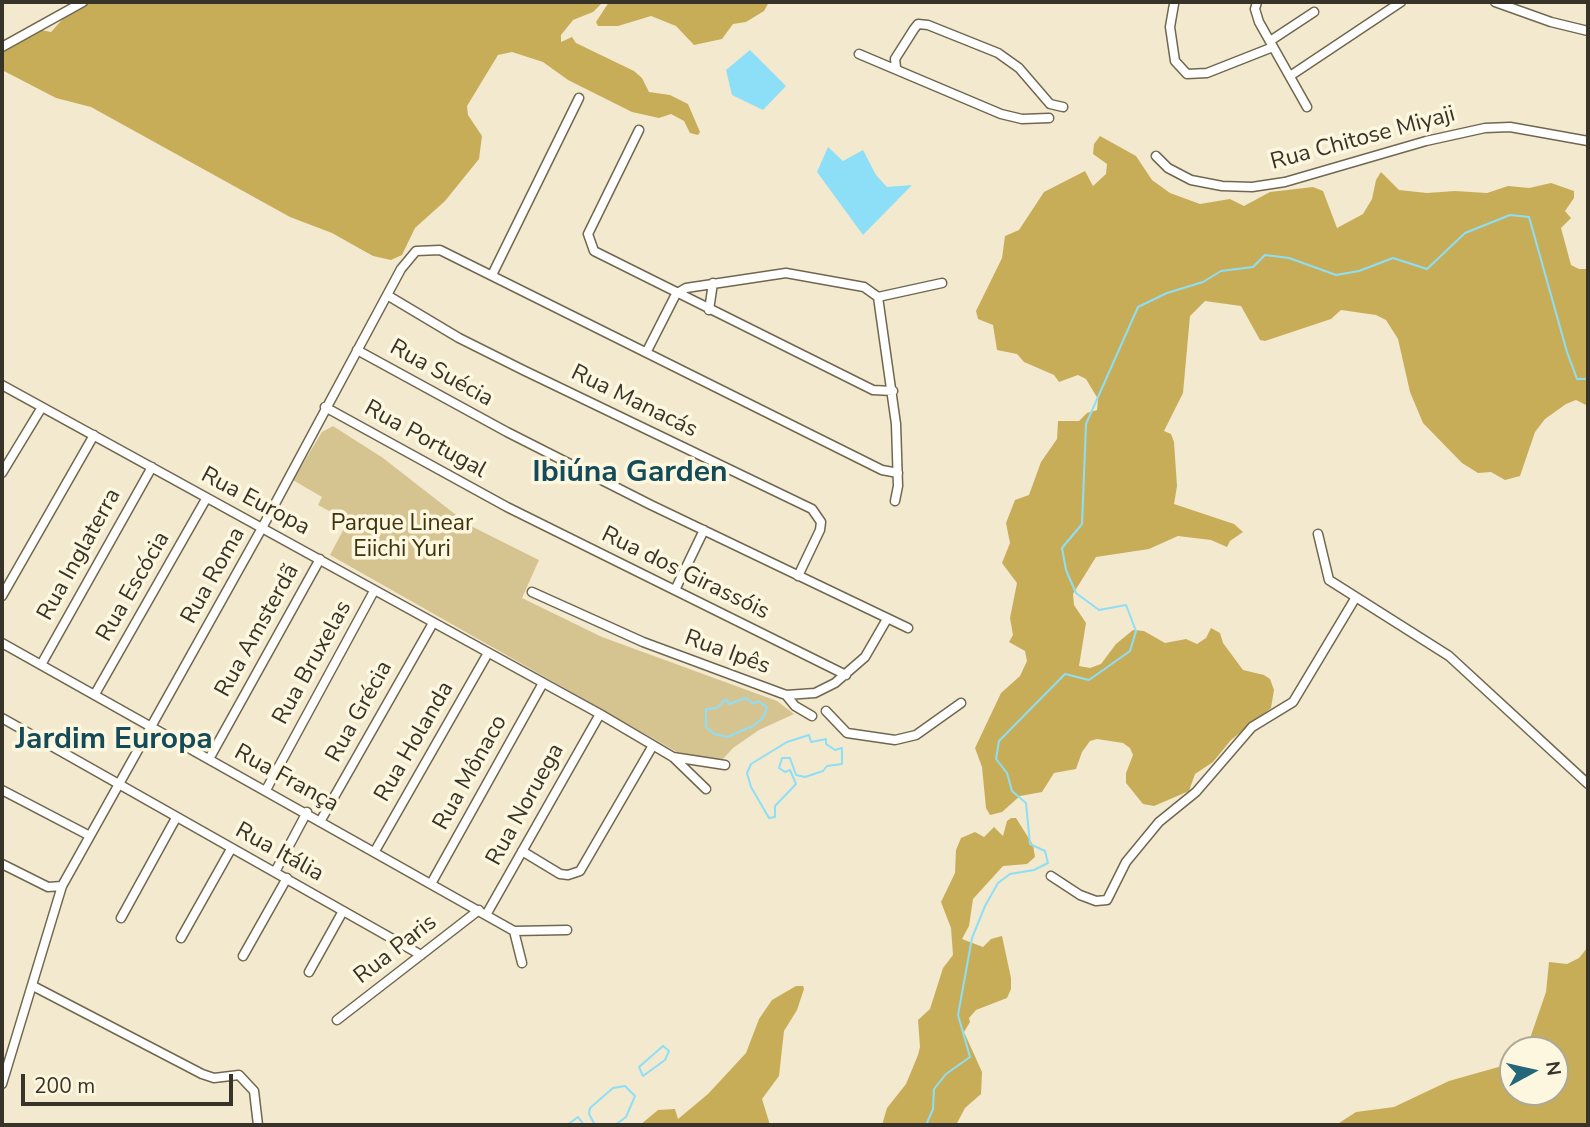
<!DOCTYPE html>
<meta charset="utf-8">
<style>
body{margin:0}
#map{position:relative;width:1590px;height:1127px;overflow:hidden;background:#f3e9ce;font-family:"Nunito Sans",sans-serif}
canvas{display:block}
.frame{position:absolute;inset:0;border:4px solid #373328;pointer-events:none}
.north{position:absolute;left:1499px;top:1036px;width:70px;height:70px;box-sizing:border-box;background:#fef7e0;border:2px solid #aea996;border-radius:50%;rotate:82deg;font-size:19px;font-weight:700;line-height:28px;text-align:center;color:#373328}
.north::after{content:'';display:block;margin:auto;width:24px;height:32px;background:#236778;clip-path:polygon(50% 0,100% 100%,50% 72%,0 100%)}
.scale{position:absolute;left:21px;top:1074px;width:212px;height:32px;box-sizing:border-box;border:4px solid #373328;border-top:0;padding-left:9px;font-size:21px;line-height:24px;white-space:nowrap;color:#373328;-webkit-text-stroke:5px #fef7e0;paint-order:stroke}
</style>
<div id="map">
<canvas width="1590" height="1127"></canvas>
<div class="frame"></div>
<div class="north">N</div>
<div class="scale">200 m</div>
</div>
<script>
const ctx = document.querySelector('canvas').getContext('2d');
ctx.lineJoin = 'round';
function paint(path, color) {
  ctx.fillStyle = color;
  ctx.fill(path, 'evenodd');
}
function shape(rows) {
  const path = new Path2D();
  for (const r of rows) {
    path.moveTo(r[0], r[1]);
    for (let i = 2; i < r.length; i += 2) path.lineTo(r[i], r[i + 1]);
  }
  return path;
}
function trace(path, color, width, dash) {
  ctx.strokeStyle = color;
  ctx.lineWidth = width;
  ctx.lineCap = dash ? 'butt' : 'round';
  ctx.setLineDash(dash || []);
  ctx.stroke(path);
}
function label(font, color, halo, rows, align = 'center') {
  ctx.font = font + ' "Nunito Sans",sans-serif';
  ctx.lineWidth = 7;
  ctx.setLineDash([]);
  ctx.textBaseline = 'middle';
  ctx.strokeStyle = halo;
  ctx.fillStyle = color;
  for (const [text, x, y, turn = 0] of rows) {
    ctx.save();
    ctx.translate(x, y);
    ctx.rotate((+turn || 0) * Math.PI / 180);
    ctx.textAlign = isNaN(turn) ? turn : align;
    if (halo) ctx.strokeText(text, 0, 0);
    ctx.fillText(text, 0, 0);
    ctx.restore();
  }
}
paint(shape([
 [333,426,383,458,469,525,539,560,522,598,602,637,777,701,794,714,759,730,733,748,722,760,677,752,330,555,348,521,318,505,322,497,293,480,322,432]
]), '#d6c490');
paint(shape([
 [78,2,603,2,593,12,573,20,561,35,561,42,572,37,576,43,634,71,642,78,649,92,670,95,688,104,700,132,698,135,690,133,684,121,671,114,659,118,632,112,568,80,543,62,512,52,498,55,467,106,468,115,482,136,479,159,445,201,415,228,402,255,391,260,373,256,332,233,290,217,91,107,56,98,2,70,2,48,41,30,51,32],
 [609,2,769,2,764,11,746,22,733,24,722,39,694,45,676,26,651,16,618,26,598,26,596,22],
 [1100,136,1136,156,1152,180,1170,193,1200,204,1230,199,1244,206,1270,192,1313,187,1323,191,1337,228,1363,214,1372,199,1376,180,1381,172,1399,190,1427,193,1455,191,1487,193,1508,186,1529,188,1551,183,1574,191,1574,198,1565,211,1571,218,1561,228,1571,265,1579,269,1588,269,1588,406,1576,400,1566,404,1545,419,1535,432,1520,476,1505,480,1491,472,1478,473,1462,463,1423,423,1410,392,1398,339,1386,320,1376,315,1341,310,1331,319,1265,341,1260,340,1241,306,1205,301,1190,316,1183,393,1164,431,1171,434,1174,442,1177,486,1174,504,1234,524,1243,532,1230,541,1227,547,1211,540,1178,536,1149,549,1096,557,1073,594,1074,605,1086,623,1079,666,1090,668,1101,664,1116,644,1133,630,1144,631,1165,643,1186,639,1197,644,1206,638,1211,628,1220,633,1223,643,1243,670,1264,675,1270,679,1274,690,1271,708,1231,740,1213,762,1195,774,1189,791,1154,806,1143,804,1126,783,1126,773,1133,755,1130,748,1123,743,1097,739,1090,741,1082,752,1076,769,1054,773,1042,792,1020,796,1002,812,990,815,986,808,982,767,975,748,1001,693,1020,676,1027,661,1025,651,1009,642,1013,635,1010,618,1017,583,1002,563,1010,543,1006,523,1015,500,1029,495,1041,462,1057,439,1058,421,1079,421,1087,413,1097,410,1098,399,1086,379,1078,375,1059,382,1054,375,1024,362,1017,354,997,350,993,325,978,319,976,311,1002,258,1005,236,1019,230,1044,192,1085,171,1093,186,1106,174,1107,164,1093,154,1094,144],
 [1011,818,1016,818,1033,845,1035,857,1027,864,1003,866,973,899,969,926,962,939,983,947,991,939,1002,936,1011,978,1011,989,1007,998,976,1010,969,1018,970,1022,964,1032,982,1072,981,1094,965,1108,956,1125,882,1125,887,1108,906,1084,918,1055,920,1047,918,1020,930,1009,943,968,953,955,951,928,941,902,955,873,956,850,961,838,975,832,984,837,994,827,1003,836,1007,821],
 [1588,947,1588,1125,1336,1125,1356,1112,1394,1107,1449,1081,1502,1066,1513,1057,1513,1092,1555,1092,1555,1050,1523,1050,1527,1047,1546,992,1549,962,1567,964,1579,958],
 [796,986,803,986,804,989,797,1010,784,1031,779,1076,762,1099,770,1125,640,1125,658,1110,675,1109,678,1119,708,1094,746,1053,759,1019,772,1000]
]), '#c8ad59');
paint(shape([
 [750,50,786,86,763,110,732,95,726,70],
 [828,147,843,161,863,150,876,175,887,187,912,185,863,235,817,172]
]), '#8ddff7');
trace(shape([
 [746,698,754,704,758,701,767,707,763,718,753,726,727,737,714,734,706,727,706,709,717,708,726,699,729,704,746,698],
 [809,735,811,742,826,739,826,744,835,750,842,748,842,764,827,766,823,771,805,777,796,775,790,758,782,758,779,768,785,772,790,770,796,784,775,806,775,817,769,818,751,787,747,773,751,764,787,742,809,735],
 [663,1046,669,1051,665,1060,643,1076,639,1067,663,1046],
 [556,1125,564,1125],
 [567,1125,578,1117,584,1125],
 [595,1125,589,1114,590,1108,613,1088,625,1086,635,1096,626,1117,615,1125],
 [926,1125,933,1109,934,1089,946,1074,970,1057,958,1015,972,938,985,906,998,883,1010,874,1034,870,1048,863,1045,851,1030,844,1026,803,1012,791,1007,773,996,759,999,741,1065,674,1089,680,1130,651,1136,631,1126,605,1099,610,1076,593,1066,570,1062,548,1082,524,1086,424,1138,307,1167,293,1203,282,1221,271,1253,267,1265,255,1289,258,1336,275,1359,271,1393,258,1427,269,1465,233,1510,215,1529,217,1567,352,1577,379,1588,379]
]), '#8ddff7', 2);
const minor = shape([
 [1257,2,1255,9,1259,22,1307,107],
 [1495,2,1551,22,1588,31],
 [1174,4,1170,27,1175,61,1187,74,1207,73,1273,47],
 [1270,41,1314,12],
 [2,47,83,2],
 [859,54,1001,114,1022,119,1049,118],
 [896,67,895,59,914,29,918,24,928,25,998,53,1019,68,1050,104,1063,107],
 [1290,76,1401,2],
 [639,130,588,234,594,251,873,390,893,391],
 [1156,156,1168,168,1191,180,1222,186,1252,187,1285,182,1426,141,1485,128,1510,127,1588,141],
 [492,275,579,98],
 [387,295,459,338,523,370,812,509,821,522,820,530,798,576],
 [878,297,896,424,898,486,895,501],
 [878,297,942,283],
 [709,310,713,283],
 [357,350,507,432,651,505,908,628],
 [647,351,676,294,686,288,786,273,864,287,878,297],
 [2,385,600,714,673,757,706,789],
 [325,407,507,507,846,675],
 [2,473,42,407],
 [1318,534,1329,580,1449,656,1588,784],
 [675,590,704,530],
 [532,592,643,642,786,695,815,693,835,683,865,657,887,619],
 [2,596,94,435],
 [2,643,514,931,567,930],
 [42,663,152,467],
 [95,694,206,499],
 [786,695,795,706,812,716],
 [826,711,847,733,895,740,916,735,961,703],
 [2,718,421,955],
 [673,757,725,765],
 [209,759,320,559],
 [2,790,90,836],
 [266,790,374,591],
 [321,820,433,623],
 [375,851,488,653],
 [522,851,560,874,568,875,580,871,652,747],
 [2,864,48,887,62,886],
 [275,872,307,812],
 [1051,876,1080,895,1096,901,1107,900,1126,862,1159,822,1196,792,1252,727,1293,702,1356,597],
 [432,882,543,683],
 [486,915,600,714],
 [121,918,176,818],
 [514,931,522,963],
 [181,938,231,849],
 [243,956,287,878],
 [309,972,343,911],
 [33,986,202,1074,214,1078,239,1075,254,1091,258,1125],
 [337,1020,479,910],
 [2,1084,62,886,262,528,401,269,416,251,440,250,882,470,898,473]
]);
trace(minor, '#70674f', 11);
trace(minor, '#fff', 8);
label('23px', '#373328', '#fef7e0', [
 ["Rua Chitose Miyaji",1363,139,-15],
 ["Rua Suécia",441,374,29],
 ["Rua Manacás",634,402,26],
 ["Rua Portugal",425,440,29],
 ["Rua Europa",255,502,28],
 ["Rua Inglaterra",80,555,-61],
 ["Rua dos Girassóis",685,574,26],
 ["Rua Roma",214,576,-61],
 ["Rua Escócia",134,587,-60],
 ["Rua Amsterdã",258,631,-61],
 ["Rua Ipês",727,653,20],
 ["Rua Bruxelas",313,663,-61],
 ["Rua Grécia",360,712,-61],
 ["Rua Holanda",415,742,-60],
 ["Rua Mônaco",471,773,-61],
 ["Rua França",286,779,29],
 ["Rua Noruega",526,805,-61],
 ["Rua Itália",279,853,29],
 ["Rua Paris",396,950,-38]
]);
label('23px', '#3e330e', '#fef7e0', [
 ["Parque Linear",402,524],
 ["Eiichi Yuri",402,550]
]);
label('bold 30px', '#144b59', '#fef7e0', [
 ["Ibiúna Garden",630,474],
 ["Jardim Europa",114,741]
]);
</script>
